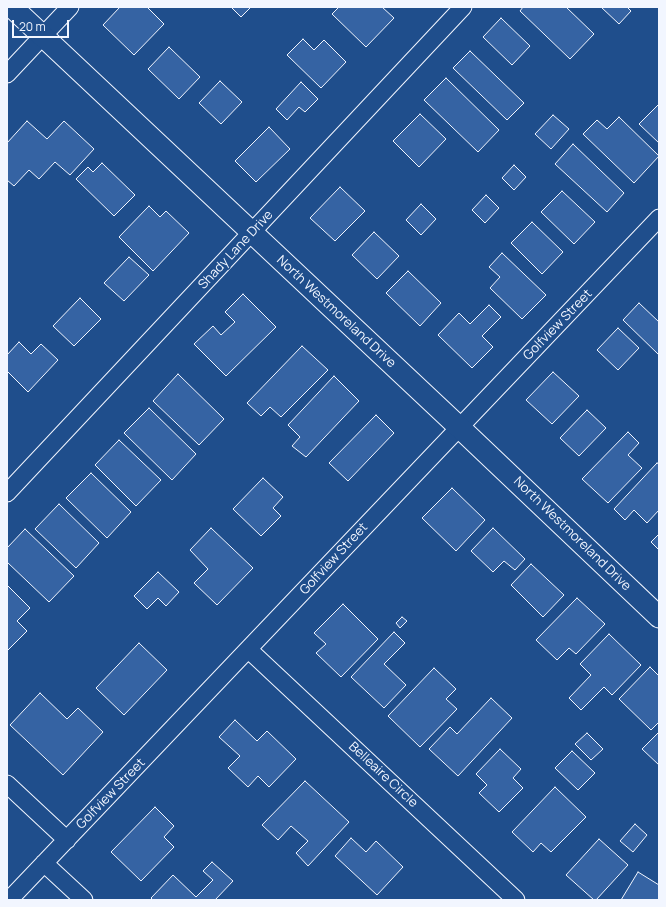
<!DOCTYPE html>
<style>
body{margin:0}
#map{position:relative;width:666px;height:907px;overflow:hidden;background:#1f4e8c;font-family:Manrope,sans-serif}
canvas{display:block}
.frame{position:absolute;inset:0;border:8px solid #f2f6ff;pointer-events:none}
.scale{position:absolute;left:12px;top:20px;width:57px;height:18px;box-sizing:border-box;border:2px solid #f2f6ff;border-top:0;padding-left:5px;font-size:12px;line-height:14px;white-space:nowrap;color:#f2f6ff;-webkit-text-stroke:3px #1f4e8c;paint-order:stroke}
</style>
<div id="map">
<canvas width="666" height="907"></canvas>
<div class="frame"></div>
<div class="scale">20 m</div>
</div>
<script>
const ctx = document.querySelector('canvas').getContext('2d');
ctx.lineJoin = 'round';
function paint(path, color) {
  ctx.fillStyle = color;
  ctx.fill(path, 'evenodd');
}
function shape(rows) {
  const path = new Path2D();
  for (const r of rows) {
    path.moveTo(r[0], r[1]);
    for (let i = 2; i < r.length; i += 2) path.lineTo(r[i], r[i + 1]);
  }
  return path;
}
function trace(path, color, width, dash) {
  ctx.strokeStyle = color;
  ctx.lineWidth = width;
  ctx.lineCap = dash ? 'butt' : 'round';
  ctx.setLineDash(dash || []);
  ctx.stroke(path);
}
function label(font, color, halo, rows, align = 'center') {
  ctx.font = font + ' Manrope,sans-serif';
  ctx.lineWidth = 3;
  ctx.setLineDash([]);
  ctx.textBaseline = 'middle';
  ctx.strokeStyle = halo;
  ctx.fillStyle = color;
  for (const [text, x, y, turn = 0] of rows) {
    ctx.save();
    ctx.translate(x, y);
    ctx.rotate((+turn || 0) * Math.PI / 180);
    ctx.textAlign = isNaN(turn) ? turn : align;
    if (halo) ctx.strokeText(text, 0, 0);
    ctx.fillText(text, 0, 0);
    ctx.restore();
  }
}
const building = shape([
 [120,7,147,7,164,24,134,55,103,25,120,7],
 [231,7,251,7,241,17,231,7],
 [339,7,382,7,394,18,366,47,332,14,339,7],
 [523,7,566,7,594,34,570,59,520,11,523,7],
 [601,7,627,7,631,11,619,24,601,7],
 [501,18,530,46,512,65,483,37,501,18],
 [303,39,314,50,324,40,346,62,321,88,287,55,303,39],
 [169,47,200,77,179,99,148,69,169,47],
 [470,51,524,103,507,120,453,68,470,51],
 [446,78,499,130,478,152,424,100,446,78],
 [220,81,242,102,221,124,199,103,220,81],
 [301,82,318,99,305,112,299,107,287,120,276,109,301,82],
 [659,104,659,143,639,124,659,104],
 [420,114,446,139,419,167,393,141,420,114],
 [553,115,569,129,551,149,535,134,553,115],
 [619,117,659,156,634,183,583,134,597,120,607,129,619,117],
 [27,121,47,139,64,121,94,149,70,175,55,162,39,179,29,170,14,186,7,180,7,143,27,121],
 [269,127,290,149,256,182,235,161,269,127],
 [573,144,624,193,607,212,555,164,573,144],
 [102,163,135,195,114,216,76,179,88,167,93,172,102,163],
 [514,165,526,177,514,190,502,178,514,165],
 [340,187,365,211,335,241,310,218,340,187],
 [562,191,595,222,574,244,541,212,562,191],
 [486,195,499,208,485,223,472,210,486,195],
 [421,204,436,219,421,235,406,220,421,204],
 [149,206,160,217,166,211,189,233,153,271,119,237,149,206],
 [532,222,563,252,542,274,511,243,532,222],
 [374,232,399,256,377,279,352,255,374,232],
 [502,253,546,295,522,319,490,288,500,277,489,267,502,253],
 [129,257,149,275,124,301,104,283,129,257],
 [408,271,441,303,420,326,386,293,408,271],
 [243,294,276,327,226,376,194,344,213,326,221,335,235,322,225,312,243,294],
 [80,298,101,319,74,346,53,326,80,298],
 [639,303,659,322,659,355,623,320,639,303],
 [489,305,501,317,482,336,493,347,472,368,438,335,459,313,470,324,489,305],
 [618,328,639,348,618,370,597,350,618,328],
 [19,342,31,354,41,344,58,360,28,392,7,371,7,355,19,342],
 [302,346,328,370,281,417,270,407,261,416,247,403,302,346],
 [553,372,579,396,552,424,526,400,553,372],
 [178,374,224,419,199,445,153,401,178,374],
 [334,376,359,401,306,457,292,446,300,437,288,425,334,376],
 [149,408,196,454,172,480,124,433,149,408],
 [587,410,606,428,579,456,560,438,587,410],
 [376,415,394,433,348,481,329,463,376,415],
 [628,432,639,443,628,455,642,468,608,503,582,479,628,432],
 [119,440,161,480,136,506,95,465,119,440],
 [657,463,659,464,659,510,647,523,634,510,625,520,614,509,657,463],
 [91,473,131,512,107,538,66,498,91,473],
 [263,478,283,497,273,508,281,516,261,536,233,509,263,478],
 [452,488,485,520,456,551,422,518,452,488],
 [59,504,99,543,76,568,35,529,59,504],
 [211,528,253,568,217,605,194,583,208,569,190,550,211,528],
 [493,528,525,559,515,570,504,561,493,572,471,551,493,528],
 [25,529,74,576,49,602,7,562,7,548,25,529],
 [659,534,659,550,651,542,659,534],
 [531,564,564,595,543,617,511,585,531,564],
 [158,572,179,592,166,606,158,598,147,609,134,596,158,572],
 [7,585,30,608,17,621,27,631,7,651,7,585],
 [577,598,605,624,576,654,569,648,557,660,536,640,577,598],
 [343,604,378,639,341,677,316,653,326,644,314,633,343,604],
 [402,617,407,621,400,628,396,623,402,617],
 [394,632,405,643,384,664,406,685,384,708,351,677,394,632],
 [609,634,641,665,612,695,604,687,581,710,569,698,591,675,580,664,609,634],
 [139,643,167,670,124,715,96,688,139,643],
 [650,667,659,676,659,722,651,730,619,699,650,667],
 [434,668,456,689,446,699,457,709,420,747,388,716,434,668],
 [40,693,67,719,78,708,103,732,63,775,10,725,40,693],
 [491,698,512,718,458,776,429,749,450,727,457,734,491,698],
 [235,720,257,741,267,731,296,759,269,787,258,776,248,787,228,768,240,756,219,737,235,720],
 [659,732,659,765,642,749,659,732],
 [587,733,603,749,591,760,575,744,587,733],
 [500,749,521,769,513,778,523,788,499,812,479,793,487,785,476,774,500,749],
 [572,751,595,773,578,790,555,768,572,751],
 [305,781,349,822,308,866,296,853,308,841,291,826,278,840,262,825,305,781],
 [555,787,586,817,551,852,541,843,533,852,512,832,555,787],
 [155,807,174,826,164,837,174,847,141,881,111,852,155,807],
 [635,824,647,835,633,852,620,841,635,824],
 [351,838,366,852,376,841,403,867,377,895,335,856,351,838],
 [599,839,628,865,596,900,594,900,566,875,599,839],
 [212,862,233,881,215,900,153,900,151,898,173,875,196,897,213,880,203,871,212,862],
 [638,872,659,885,659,900,621,900,638,872]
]);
paint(building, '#3563a3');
trace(building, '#f2f6ff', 1);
const minor = shape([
 [7,74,70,7],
 [7,493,463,7],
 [249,650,516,900],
 [7,784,67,840],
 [44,863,84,900],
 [9,900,659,218]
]);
const tertiary = shape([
 [12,7,459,427,659,617]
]);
trace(minor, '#f2f6ff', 19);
trace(tertiary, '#f2f6ff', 23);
trace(minor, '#1f4e8c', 17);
trace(tertiary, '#1f4e8c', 21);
label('13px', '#f2f6ff', '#1f4e8c', [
 ["Shady Lane Drive",236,250,-47],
 ["North Westmoreland Drive",336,312,43],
 ["Golfview Street",558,325,-46],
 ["North Westmoreland Drive",572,534,44],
 ["Golfview Street",334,559,-47],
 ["Belleaire Circle",383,775,43],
 ["Golfview Street",111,794,-46]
]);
</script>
